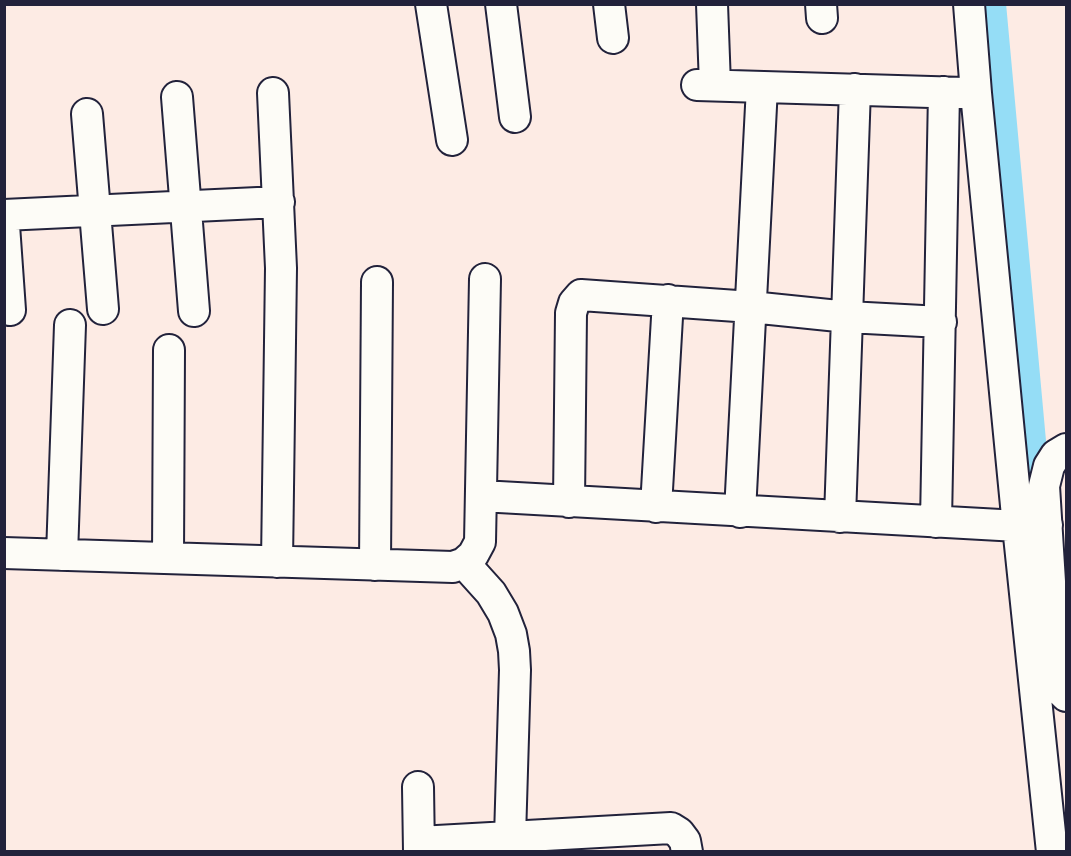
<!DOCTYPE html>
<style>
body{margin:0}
#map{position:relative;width:1071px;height:856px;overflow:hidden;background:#fdebe4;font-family:Kalam,sans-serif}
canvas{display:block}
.frame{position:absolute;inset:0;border:6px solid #22223b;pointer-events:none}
</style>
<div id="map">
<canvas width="1071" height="856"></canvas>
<div class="frame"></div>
</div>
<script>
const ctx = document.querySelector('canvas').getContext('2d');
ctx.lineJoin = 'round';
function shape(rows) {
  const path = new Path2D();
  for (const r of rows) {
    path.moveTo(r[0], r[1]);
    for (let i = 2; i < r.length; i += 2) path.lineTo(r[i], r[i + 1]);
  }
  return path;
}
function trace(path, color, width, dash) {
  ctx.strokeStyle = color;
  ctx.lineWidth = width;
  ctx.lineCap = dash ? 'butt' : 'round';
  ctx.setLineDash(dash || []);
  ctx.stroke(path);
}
trace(shape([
 [987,4,1035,529]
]), '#95ddf6', 38);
const minor = shape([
 [431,4,452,140],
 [501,4,515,117],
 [609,4,613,38],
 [712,4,715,85],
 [821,4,822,18],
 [969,4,976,93,1018,526,1052,852],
 [697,85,964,93],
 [273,93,281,268,277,562],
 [177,97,194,311],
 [87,114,103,309],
 [4,215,279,202],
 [4,225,10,310],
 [1066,449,1056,455,1049,466,1044,486,1056,677,1059,689,1066,696],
 [481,496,1018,526,1047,525],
 [569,502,571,313,574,303,581,295,751,307,848,317,941,322],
 [656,507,668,300],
 [740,512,762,87],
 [840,517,855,89],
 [936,522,944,92],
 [4,553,453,567,464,563,473,555,480,542,485,279],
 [62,555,70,325],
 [168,558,169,350],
 [464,563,491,593,503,613,511,634,514,651,515,670,510,837],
 [375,565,377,282],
 [418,787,419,852],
 [419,842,671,828,679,833,685,841,687,852]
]);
trace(minor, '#22223b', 34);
trace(minor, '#fdfcf7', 30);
</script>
